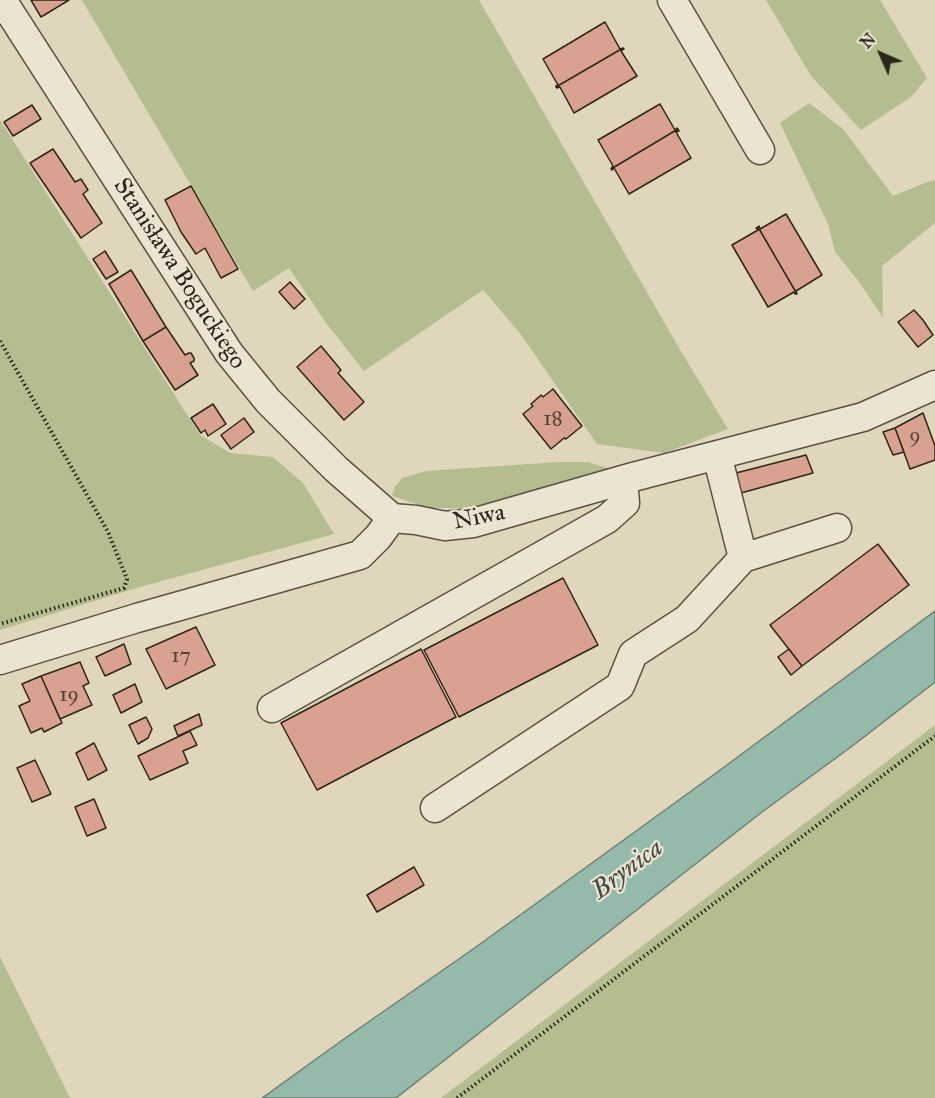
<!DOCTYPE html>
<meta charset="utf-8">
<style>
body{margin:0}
#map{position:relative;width:935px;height:1098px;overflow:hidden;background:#e0d6bb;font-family:"IM FELL Great Primer",serif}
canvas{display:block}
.north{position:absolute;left:851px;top:24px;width:60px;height:60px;-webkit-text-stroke:4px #ebe4d3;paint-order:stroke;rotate:315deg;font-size:16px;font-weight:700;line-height:24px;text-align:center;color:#2d2519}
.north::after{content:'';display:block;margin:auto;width:21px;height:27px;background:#2d2519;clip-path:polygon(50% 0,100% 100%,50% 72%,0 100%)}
</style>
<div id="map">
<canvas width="935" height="1098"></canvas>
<div class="north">N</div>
</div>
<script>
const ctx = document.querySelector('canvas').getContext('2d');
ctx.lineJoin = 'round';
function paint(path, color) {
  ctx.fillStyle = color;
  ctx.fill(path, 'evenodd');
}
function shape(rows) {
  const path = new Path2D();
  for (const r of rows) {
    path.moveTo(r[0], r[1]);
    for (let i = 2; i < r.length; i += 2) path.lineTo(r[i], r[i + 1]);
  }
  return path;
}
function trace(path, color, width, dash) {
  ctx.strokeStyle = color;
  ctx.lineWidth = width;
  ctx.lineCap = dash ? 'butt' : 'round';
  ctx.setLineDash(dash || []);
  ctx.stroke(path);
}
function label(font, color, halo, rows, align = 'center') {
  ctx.font = font + ' "IM FELL Great Primer",serif';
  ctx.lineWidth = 4.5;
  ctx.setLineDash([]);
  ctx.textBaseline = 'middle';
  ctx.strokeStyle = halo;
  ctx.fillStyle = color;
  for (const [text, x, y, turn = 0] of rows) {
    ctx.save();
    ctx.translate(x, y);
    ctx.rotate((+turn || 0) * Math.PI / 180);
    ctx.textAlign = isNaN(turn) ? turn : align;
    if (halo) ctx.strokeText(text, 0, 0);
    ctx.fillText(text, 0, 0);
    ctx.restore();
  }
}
paint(shape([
 [82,0,479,0,679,348,728,429,664,453,597,444,519,332,483,290,364,371,326,323,289,268,253,291],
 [766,0,880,0,927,78,911,97,861,130,811,76],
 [809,103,843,129,893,196,927,182,935,180,935,223,882,266,883,318,860,283,835,252,828,224,780,123],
 [0,120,200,435,230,453,273,457,303,483,334,534,140,587,0,630],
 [559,462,588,462,610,469,503,504,463,508,428,508,392,496,395,487,402,478,426,471],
 [935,725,935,1098,441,1098],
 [0,957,70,1098,0,1098]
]), '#b4bd8f');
const water = shape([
 [935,611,935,682,851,747,762,812,396,1098,262,1098,344,1039,476,947,712,776,935,611]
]);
paint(water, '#95baab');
trace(water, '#6b7e71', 1.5);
const building = shape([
 [31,0,69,0,41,17,31,0],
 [605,22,620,49,623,48,556,87,556,86,558,85,543,59,605,22],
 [623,48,624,49,621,51,637,76,574,113,560,87,557,88,556,87,623,48],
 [660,104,675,130,677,128,678,129,611,169,613,166,598,140,660,104],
 [32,105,41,119,13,136,4,122,32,105],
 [678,129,679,131,676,132,691,158,629,194,614,168,612,170,611,169,678,129],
 [53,149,75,182,81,179,88,190,83,194,102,223,81,238,30,163,53,149],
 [191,186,238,269,221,278,205,248,196,254,181,232,165,200,191,186],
 [786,214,822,275,796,291,797,294,758,227,759,226,760,229,786,214],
 [758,227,797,294,795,294,794,292,768,307,732,245,758,230,756,228,758,227],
 [105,251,118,272,106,279,93,259,105,251],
 [131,270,166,327,143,341,109,284,131,270],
 [290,282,305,299,294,309,279,292,290,282],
 [914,310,923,320,933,335,918,347,898,322,914,310],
 [166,327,185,355,189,353,191,353,194,358,194,361,190,363,198,375,175,390,143,341,166,327],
 [321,346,341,370,338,373,364,402,344,420,297,367,321,346],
 [553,389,582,426,566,439,564,438,551,449,523,414,533,406,531,404,541,395,543,397,553,389],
 [213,404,226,424,208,436,205,430,201,433,191,418,213,404],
 [923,413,935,446,935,460,910,469,895,428,923,413],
 [244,418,254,432,231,449,221,435,244,418],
 [895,428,904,452,893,455,883,432,895,428],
 [806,455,813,473,741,493,736,473,806,455],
 [878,544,909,585,802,666,770,625,878,544],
 [563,578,598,645,459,717,424,650,563,578],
 [196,627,215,665,166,689,146,649,196,627],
 [124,644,131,664,105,676,96,657,124,644],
 [421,649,456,717,317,790,281,723,421,649],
 [789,649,802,666,791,675,778,657,789,649],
 [80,662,89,683,83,686,92,705,60,719,41,676,80,662],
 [41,676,62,723,44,732,42,728,31,733,19,706,30,701,22,684,41,676],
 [135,684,142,702,121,713,113,695,135,684],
 [199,714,202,725,178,736,174,726,199,714],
 [146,717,152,729,148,738,138,744,129,725,146,717],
 [190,731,197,745,183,751,188,763,150,780,138,756,190,731],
 [94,743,107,770,88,780,76,753,94,743],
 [35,760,51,794,32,802,17,768,35,760],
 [94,799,106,828,87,836,75,807,94,799],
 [414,867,424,885,377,912,367,895,414,867]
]);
paint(building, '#d9a290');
trace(building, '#2d2519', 1.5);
const minor = shape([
 [2,0,229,353,268,401,336,469,392,518],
 [672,0,760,150],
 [392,518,416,520,445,526,473,523,633,477,863,417,935,385],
 [743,558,837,528],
 [0,660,137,618,360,555,378,537,392,518],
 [272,708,607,519,625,503,623,480],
 [435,808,620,686,633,654,687,619,743,558,717,455]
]);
trace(minor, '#5a5142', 31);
trace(shape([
 [0,341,108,532,127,579,124,588,0,624],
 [457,1098,935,736]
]), '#2d2519', 4, [1.5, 3]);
trace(minor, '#ebe4d3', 28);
label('21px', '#584437', null, [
 ["18",553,420],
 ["9",915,437],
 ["17",181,657],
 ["19",69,696]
]);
label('24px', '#2d2519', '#ebe4d3', [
 ["Stanisława Boguckiego",179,274,57],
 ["Niwa",479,518,-11]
]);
label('italic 26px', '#474a3e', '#ebe4d3', [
 ["Brynica",628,870,-37]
]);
</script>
